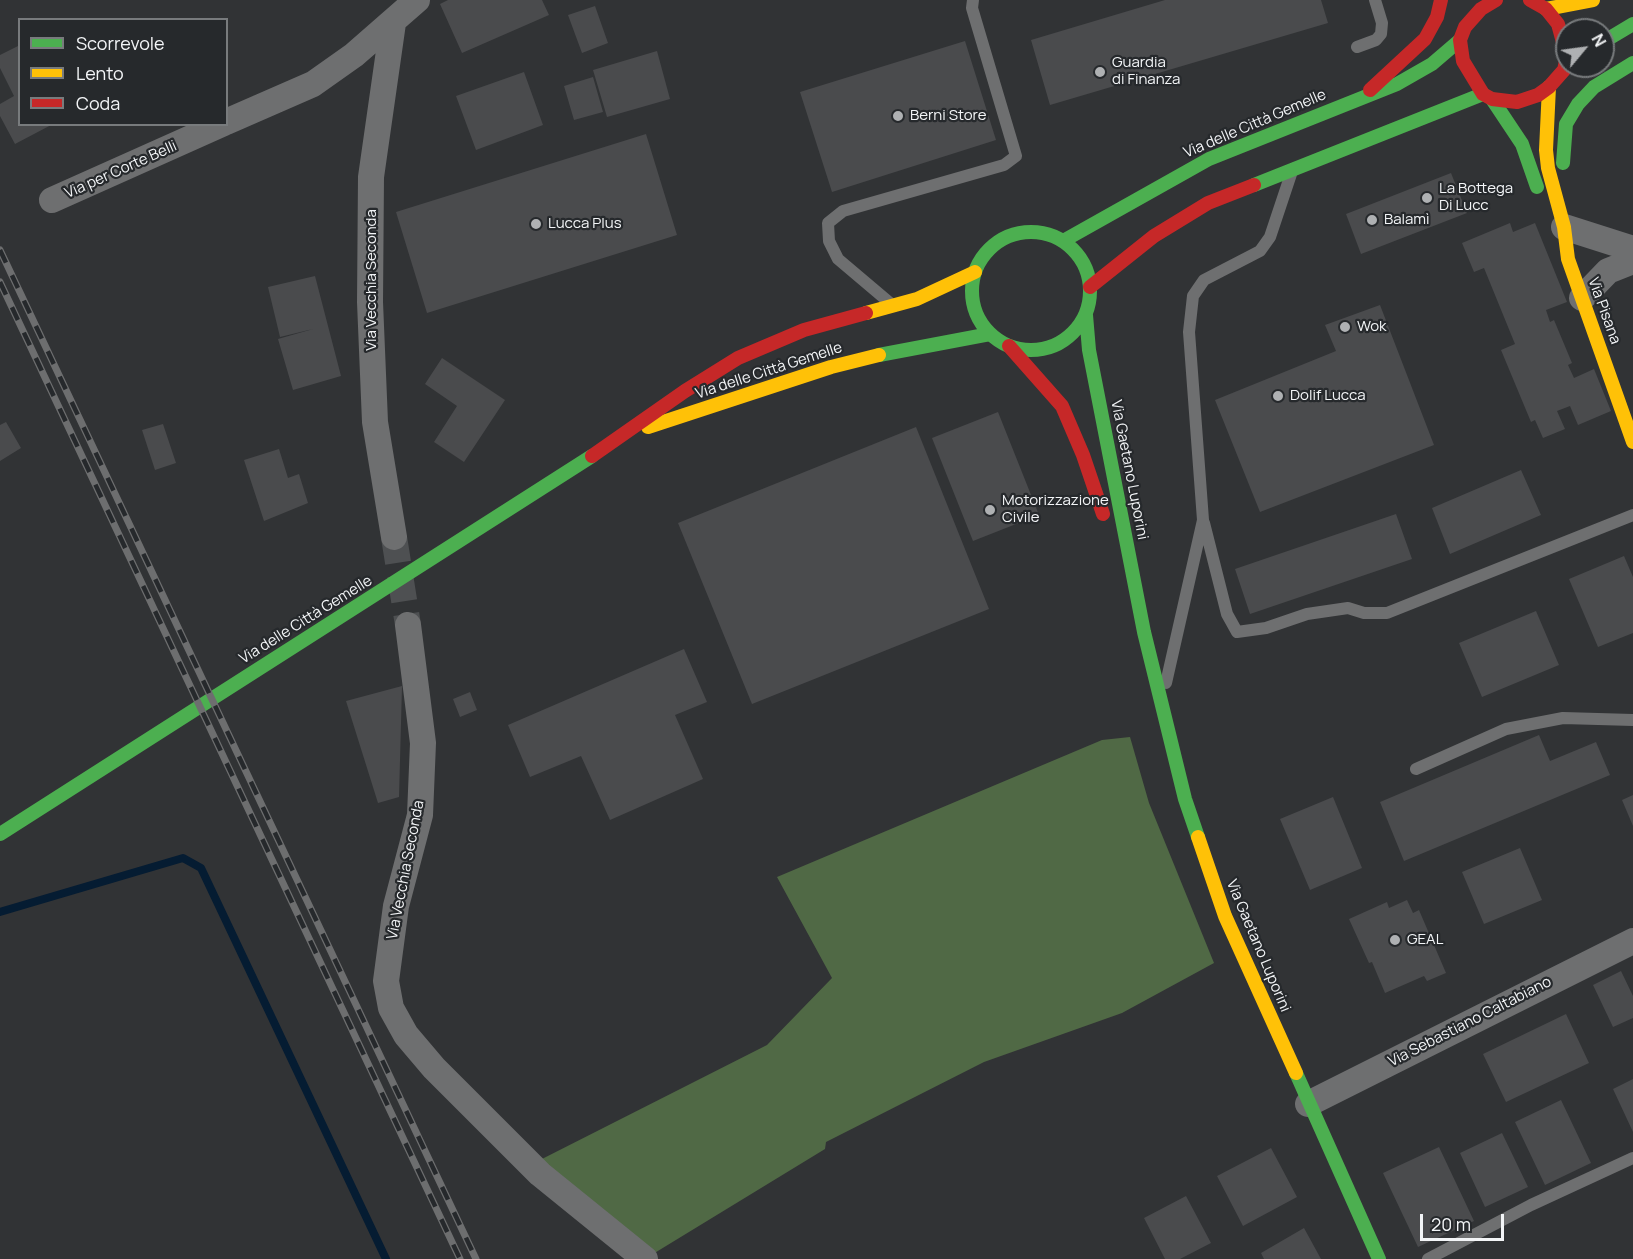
<!DOCTYPE html>
<meta charset="utf-8">
<style>
body{margin:0}
#map{position:relative;width:1633px;height:1259px;overflow:hidden;background:#313335;font-family:Manrope,sans-serif}
canvas{display:block}
.legend{position:absolute;left:18px;top:18px;width:210px;height:108px;box-sizing:border-box;background:#26292c;border:2px solid #787b7d;margin:0;padding:8px 10px;list-style:none;font-size:18px;color:#f3f5f7}
.legend li{display:flex;align-items:center;gap:12px;height:30px}
.legend b{width:30px;border:2px solid #787b7d}
.north{position:absolute;left:1555px;top:18px;width:60px;height:60px;box-sizing:border-box;background:#26292c;border:2px solid #787b7d;border-radius:50%;rotate:61deg;font-size:16px;font-weight:700;line-height:24px;text-align:center;color:#f3f5f7}
.north::after{content:'';display:block;margin:auto;width:21px;height:27px;background:#afb1b3;clip-path:polygon(50% 0,100% 100%,50% 72%,0 100%)}
.scale{position:absolute;left:1420px;top:1214px;width:84px;height:27px;box-sizing:border-box;border:3px solid #f3f5f7;border-top:0;padding-left:8px;font-size:18px;line-height:21px;white-space:nowrap;color:#f3f5f7;-webkit-text-stroke:4px #26292c;paint-order:stroke}
</style>
<div id="map">
<canvas width="1633" height="1259"></canvas>
<ul class="legend">
<li><b style="height:8px;background:#4caf50"></b>Scorrevole</li>
<li><b style="height:8px;background:#ffc107"></b>Lento</li>
<li><b style="height:8px;background:#c62828"></b>Coda</li>
</ul>
<div class="north">N</div>
<div class="scale">20 m</div>
</div>
<script>
const ctx = document.querySelector('canvas').getContext('2d');
ctx.lineJoin = 'round';
function paint(path, color) {
  ctx.fillStyle = color;
  ctx.fill(path, 'evenodd');
}
function shape(rows) {
  const path = new Path2D();
  for (const r of rows) {
    if (r.length === 3) {
      path.moveTo(r[0] + r[2], r[1]);
      path.arc(r[0], r[1], r[2], 0, 2 * Math.PI);
      continue;
    }
    path.moveTo(r[0], r[1]);
    for (let i = 2; i < r.length; i += 2) path.lineTo(r[i], r[i + 1]);
  }
  return path;
}
function trace(path, color, width, dash) {
  ctx.strokeStyle = color;
  ctx.lineWidth = width;
  ctx.lineCap = dash ? 'butt' : 'round';
  ctx.setLineDash(dash || []);
  ctx.stroke(path);
}
function label(font, color, halo, rows, align = 'center') {
  ctx.font = font + ' Manrope,sans-serif';
  ctx.lineWidth = 4.5;
  ctx.setLineDash([]);
  ctx.textBaseline = 'middle';
  ctx.strokeStyle = halo;
  ctx.fillStyle = color;
  for (const [text, x, y, turn = 0] of rows) {
    ctx.save();
    ctx.translate(x, y);
    ctx.rotate((+turn || 0) * Math.PI / 180);
    ctx.textAlign = isNaN(turn) ? turn : align;
    if (halo) ctx.strokeText(text, 0, 0);
    ctx.fillText(text, 0, 0);
    ctx.restore();
  }
}
paint(shape([
 [1130,737,1149,803,1214,963,1122,1013,984,1062,826,1142,825,1149,648,1257,538,1161,767,1045,832,978,777,877,1102,740]
]), '#506945');
trace(shape([
 [0,912,183,858,201,868,386,1259]
]), '#051c32', 8);
paint(shape([
 [448,0,542,0,549,15,462,53,440,4],
 [1165,0,1321,0,1328,23,1050,105,1031,40],
 [595,6,608,43,582,53,568,15],
 [965,41,996,140,832,192,800,92],
 [20,45,20,124,53,124,15,144,0,116,0,104,14,96,0,68,0,55],
 [657,51,670,99,607,117,593,70],
 [524,72,543,125,476,150,456,96],
 [593,77,603,112,574,120,564,86],
 [646,134,677,235,427,313,396,212],
 [1451,173,1467,213,1361,254,1346,214],
 [1510,223,1513,232,1535,223,1567,302,1546,310,1550,322,1554,320,1572,363,1568,365,1574,378,1594,369,1611,411,1578,425,1570,406,1557,411,1565,429,1543,438,1535,420,1531,422,1501,350,1515,344,1484,268,1474,272,1462,243],
 [315,276,341,376,293,390,278,339,313,329,280,337,268,287],
 [1380,305,1434,445,1260,512,1215,400,1336,351,1325,325],
 [442,358,505,400,464,462,434,442,457,406,425,384],
 [998,412,1039,515,973,541,932,438],
 [6,422,21,448,0,461,0,425],
 [163,424,176,463,155,470,142,430],
 [916,427,989,609,752,704,678,523],
 [279,449,288,478,299,474,308,503,264,521,244,460],
 [1521,470,1541,515,1450,554,1432,508],
 [1396,514,1412,559,1250,614,1235,569],
 [1624,556,1633,577,1633,633,1598,647,1569,579],
 [1536,611,1559,665,1482,697,1459,643],
 [684,649,707,702,675,715,703,779,610,820,581,756,530,777,508,725],
 [402,686,399,797,378,803,346,701],
 [470,692,477,710,460,717,453,699],
 [1539,735,1550,761,1596,742,1610,775,1404,861,1380,802],
 [1633,795,1633,826,1622,800],
 [1333,797,1362,868,1310,890,1280,819],
 [1520,848,1542,900,1484,924,1462,872],
 [1407,900,1413,913,1419,910,1446,973,1427,981,1424,976,1385,993,1372,962,1369,963,1349,919,1387,902,1389,908],
 [1621,971,1633,996,1633,1018,1613,1027,1593,985],
 [1566,1014,1589,1063,1506,1102,1483,1054],
 [1633,1079,1633,1132,1613,1089],
 [1561,1100,1591,1163,1545,1185,1515,1122],
 [1502,1133,1528,1187,1485,1207,1460,1153],
 [1439,1147,1474,1221,1418,1247,1383,1173],
 [1271,1148,1297,1197,1243,1226,1217,1176],
 [1186,1196,1211,1243,1180,1259,1165,1259,1144,1218],
 [1304,1228,1321,1259,1264,1259,1261,1253]
]), '#4a4b4d');
trace(shape([
 [394,537,408,625]
]), '#4e5052', 26, [26, 13]);
trace(shape([
 [1357,47,1376,40,1381,34,1382,23,1375,0],
 [890,303,838,259,829,241,828,223,843,211,1004,165,1016,156,972,8,973,0],
 [1204,523,1227,614,1237,632,1266,628,1307,614,1348,608,1364,613,1387,613,1633,515],
 [1166,683,1203,520,1189,332,1193,296,1204,280,1260,251,1270,237,1291,174],
 [1416,769,1506,729,1563,718,1633,720],
 [1428,1259,1531,1205,1633,1158]
]), '#6e6f70', 12);
trace(shape([
 [393,23,371,177,370,302,375,422,394,537],
 [226,122,313,84,354,55,417,0],
 [52,200,222,124],
 [1564,227,1633,249],
 [1582,298,1608,271,1633,261],
 [408,625,423,743,420,815,396,906,386,981,391,1008,406,1035,434,1068,540,1174,645,1259],
 [1308,1104,1633,941]
]), '#6e6f70', 26);
trace(shape([
 [1603,42,1633,24],
 [1492,99,1522,144,1537,187],
 [1563,163,1566,124,1578,104,1594,87,1633,63],
 [1254,185,1483,94],
 [1031,291,59],
 [1063,241,1209,159,1397,84,1432,64,1460,40],
 [1086,315,1089,350,1144,632,1185,799,1198,837],
 [879,355,990,334],
 [0,834,592,456],
 [1296,1073,1379,1259]
]), '#4caf50', 14);
trace(shape([
 [1546,9,1593,0],
 [1549,87,1546,150,1548,168,1564,227,1568,259,1633,442],
 [866,313,917,299,975,272],
 [648,427,831,367,879,355],
 [1198,837,1225,916,1296,1073]
]), '#ffc107', 14);
trace(shape([
 [1496,0,1481,9,1465,27,1460,40,1463,61,1483,94,1492,99,1517,102,1538,95,1549,87,1564,70,1567,57,1558,24,1546,9,1530,0],
 [1370,90,1425,39,1437,17,1441,0],
 [1090,287,1154,236,1208,203,1254,185],
 [1009,346,1062,406,1083,455,1103,514],
 [592,456,685,391,738,358,804,330,866,313]
]), '#c62828', 14);
const rail = shape([
 [0,250,476,1259],
 [0,282,460,1259]
]);
trace(rail, '#6d6e6f', 7);
trace(rail, '#26292c', 4.5, [14]);
for (const [x, y, r, color] of [
 [1100,72,6,"#afb1b3"],
 [898,116,6,"#afb1b3"],
 [1427,198,6,"#afb1b3"],
 [1372,220,6,"#afb1b3"],
 [536,224,6,"#afb1b3"],
 [1345,327,6,"#afb1b3"],
 [1278,396,6,"#afb1b3"],
 [990,510,6,"#afb1b3"],
 [1395,940,6,"#afb1b3"]
]) {
  const dot = new Path2D();
  dot.arc(x, y, r, 0, 2 * Math.PI);
  ctx.fillStyle = color;
  ctx.fill(dot);
  trace(dot, '#26292c', 2);
}
label('15px', '#f3f5f7', '#26292c', [
 ["Guardia",1112,63],
 ["di Finanza",1112,80],
 ["Berni Store",910,116],
 ["La Bottega",1439,189],
 ["Di Lucc",1439,206],
 ["Balamì",1384,220],
 ["Lucca Plus",548,224],
 ["Wok",1357,327],
 ["Dolif Lucca",1290,396],
 ["Motorizzazione",1002,501],
 ["Civile",1002,518],
 ["GEAL",1407,940]
], 'left');
label('15px', '#f3f5f7', '#26292c', [
 ["Via delle Città Gemelle",1255,124,-23],
 ["Via per Corte Belli",121,170,-24],
 ["Via Vecchia Seconda",372,280,-90],
 ["Via Pisana",1604,311,70],
 ["Via delle Città Gemelle",769,371,-18],
 ["Via Gaetano Luporini",1129,470,79],
 ["Via delle Città Gemelle",306,620,-32],
 ["Via Vecchia Seconda",406,870,-79],
 ["Via Gaetano Luporini",1258,946,67],
 ["Via Sebastiano Caltabiano",1470,1022,-27]
]);
</script>
